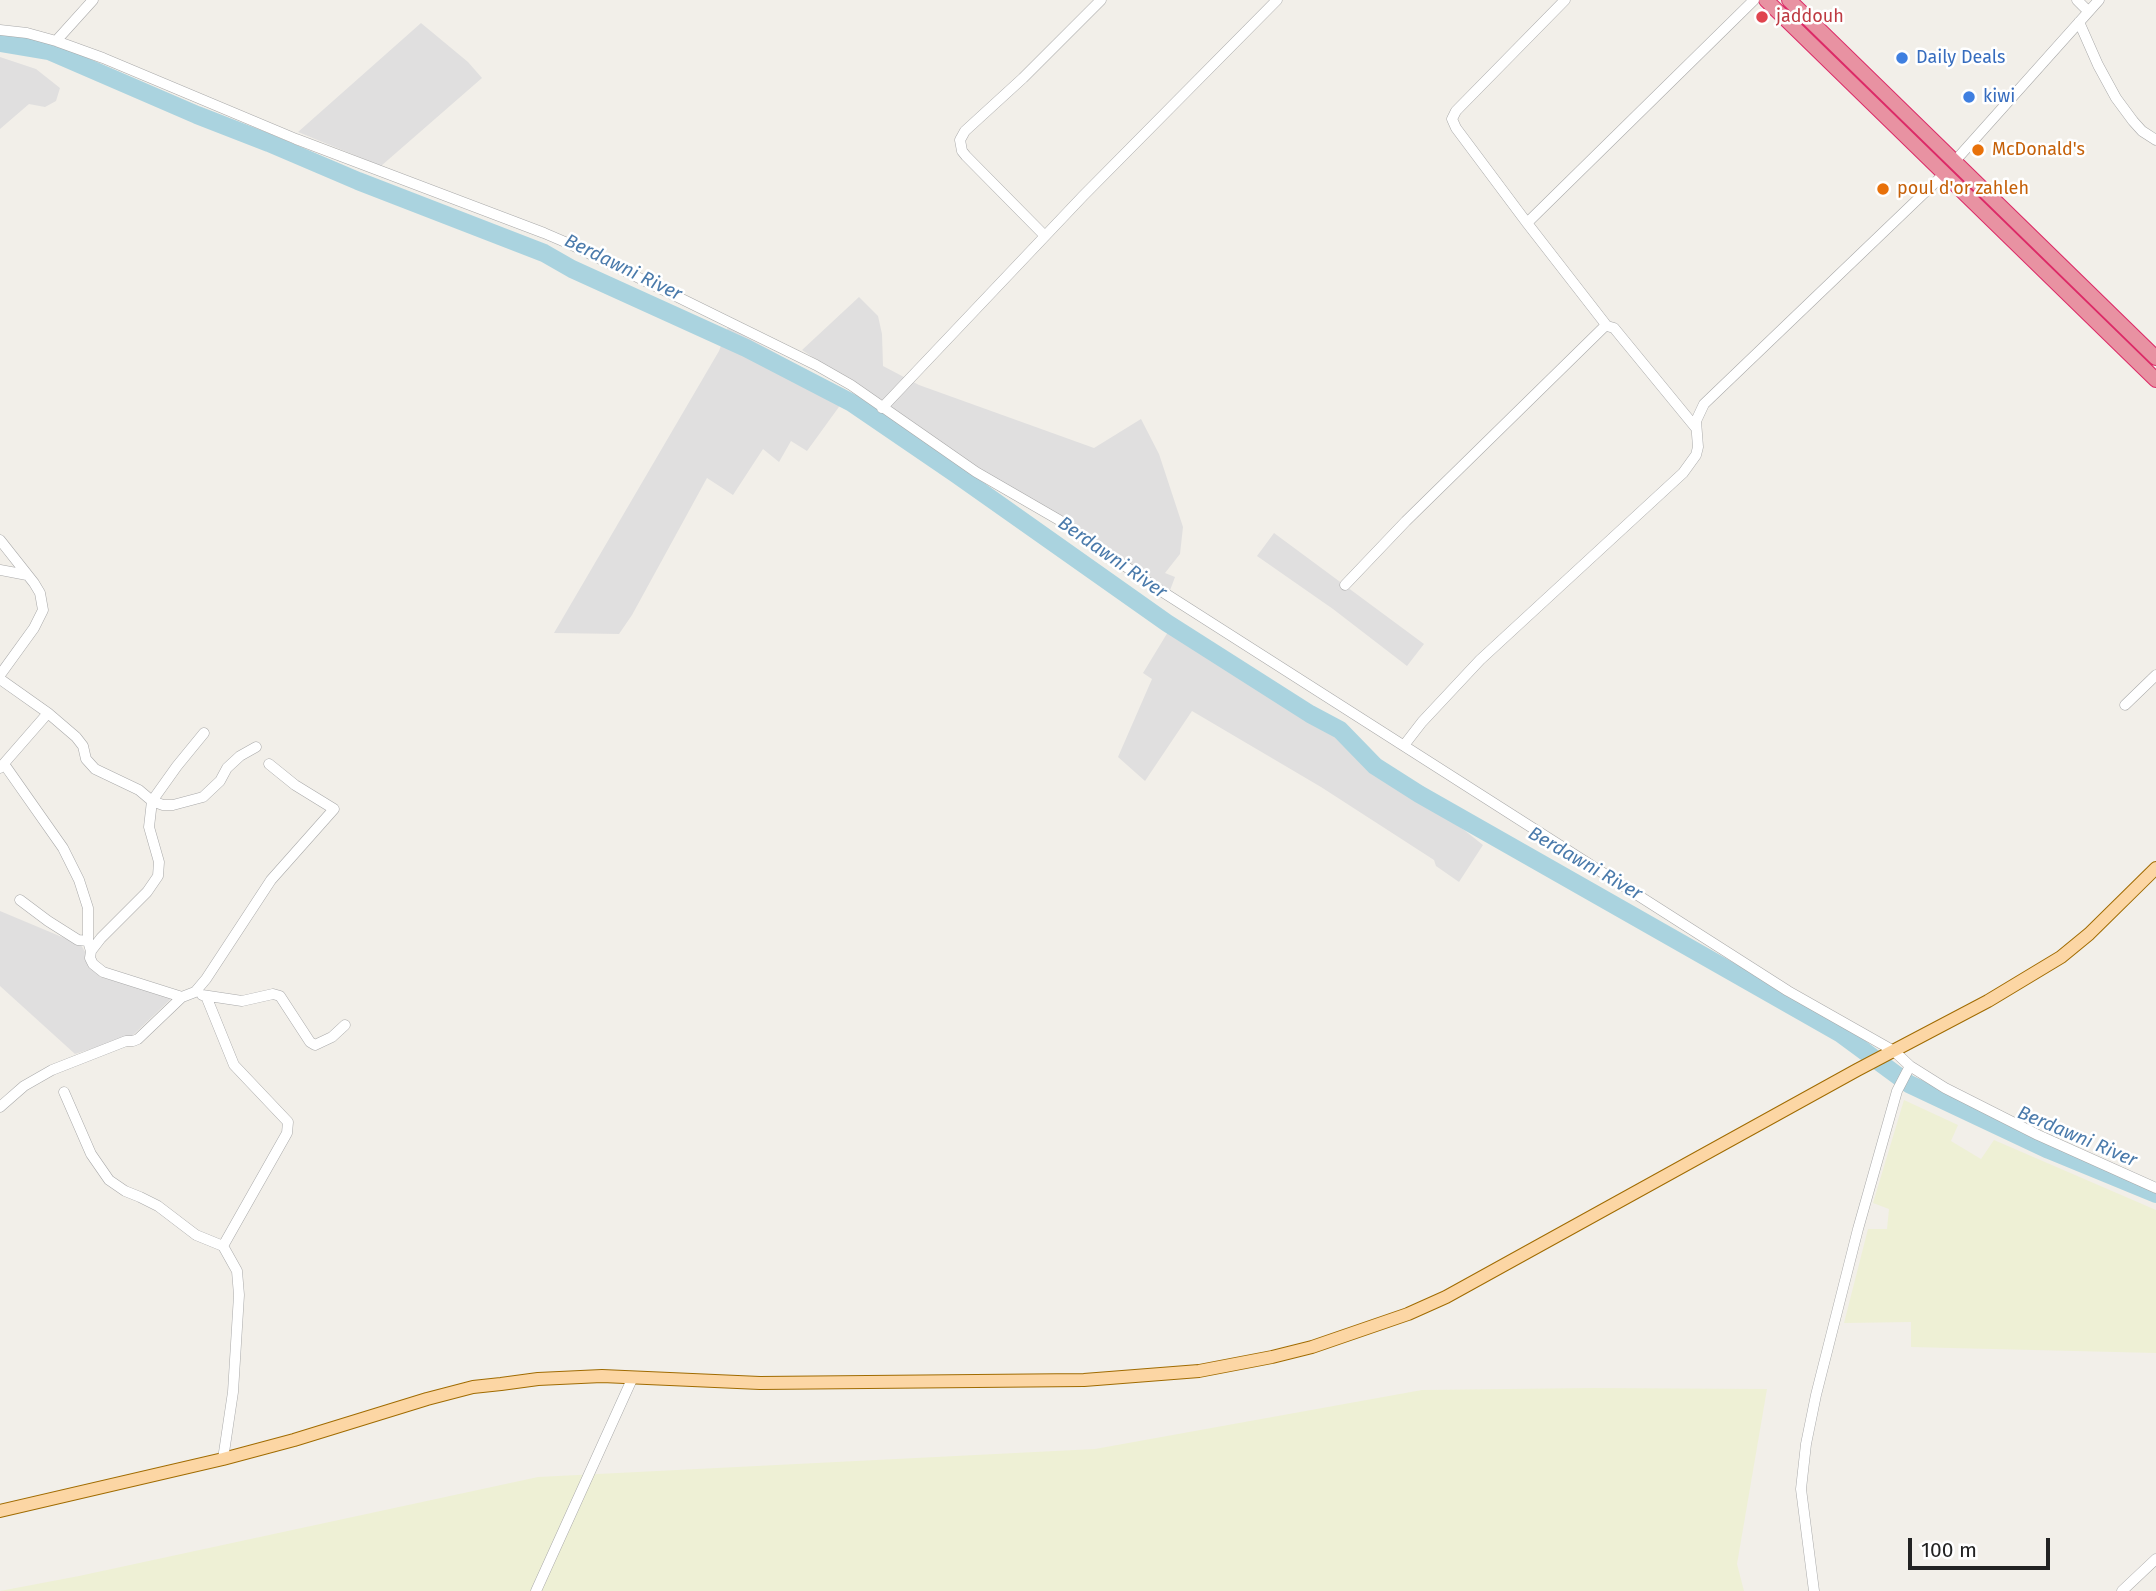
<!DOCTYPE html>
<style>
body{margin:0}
#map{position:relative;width:2156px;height:1591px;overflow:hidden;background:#f2efe9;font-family:"Fira Sans",sans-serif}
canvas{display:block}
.scale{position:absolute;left:1908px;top:1538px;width:142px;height:32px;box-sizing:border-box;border:4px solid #222;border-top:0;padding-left:9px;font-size:21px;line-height:24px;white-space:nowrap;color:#222;-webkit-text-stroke:5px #fff;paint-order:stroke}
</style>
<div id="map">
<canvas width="2156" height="1591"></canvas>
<div class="scale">100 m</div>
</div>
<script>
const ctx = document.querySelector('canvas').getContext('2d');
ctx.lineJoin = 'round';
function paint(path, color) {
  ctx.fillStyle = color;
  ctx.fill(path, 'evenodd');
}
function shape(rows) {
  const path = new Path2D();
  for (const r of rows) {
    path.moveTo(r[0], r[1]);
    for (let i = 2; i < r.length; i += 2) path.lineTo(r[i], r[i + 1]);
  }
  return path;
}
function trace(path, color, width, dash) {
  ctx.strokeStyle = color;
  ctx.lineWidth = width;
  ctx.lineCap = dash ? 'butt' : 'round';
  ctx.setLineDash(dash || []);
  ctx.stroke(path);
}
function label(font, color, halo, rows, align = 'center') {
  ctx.font = font + ' "Fira Sans",sans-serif';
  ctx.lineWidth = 5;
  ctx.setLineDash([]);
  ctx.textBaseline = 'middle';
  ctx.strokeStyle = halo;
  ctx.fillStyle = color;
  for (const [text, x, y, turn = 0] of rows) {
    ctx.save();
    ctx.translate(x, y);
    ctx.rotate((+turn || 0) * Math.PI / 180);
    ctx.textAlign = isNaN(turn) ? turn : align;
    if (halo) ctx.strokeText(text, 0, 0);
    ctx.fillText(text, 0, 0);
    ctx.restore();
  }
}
paint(shape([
 [421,23,468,62,482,78,381,166,298,132],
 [0,57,36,69,60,88,56,101,45,107,29,104,0,129],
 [859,297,878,316,882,334,883,366,919,385,1094,448,1141,419,1159,454,1183,527,1180,554,1165,573,1175,577,1169,593,1159,589,802,350],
 [728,327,849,393,807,451,791,441,779,462,763,449,733,495,707,478,632,615,619,634,554,633,719,351],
 [1274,533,1424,644,1407,666,1333,609,1257,556],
 [1171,627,1299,699,1483,845,1459,882,1436,866,1434,860,1321,787,1192,711,1145,781,1118,757,1152,679,1143,673],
 [0,911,81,945,100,977,173,997,132,1036,75,1054,0,986]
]), '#e0dfdf');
paint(shape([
 [1904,1100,1958,1125,1951,1141,1981,1159,1994,1140,2156,1210,2156,1353,1911,1347,1911,1322,1844,1323,1868,1229,1887,1229,1889,1209,1873,1203],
 [1593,1388,1767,1389,1737,1564,1744,1591,0,1591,79,1576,538,1477,1095,1449,1422,1390]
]), '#eef0d5');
trace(shape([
 [0,43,49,51,197,115,269,143,358,181,544,253,572,269,746,348,852,403,956,474,1167,623,1310,714,1340,730,1375,766,1419,794,1841,1034,1909,1084,2049,1150,2156,1194]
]), '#aad3df', 18);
const minor = shape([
 [1565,0,1456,111,1452,119,1456,128,1527,223,1607,326],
 [2077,0,2088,11],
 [2079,22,2098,65,2116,98,2133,121,2142,131,2156,140],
 [0,30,27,33,56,41,103,58,296,139,544,233,572,245,816,365,851,385,976,472,1059,520,1155,587,1788,991,1894,1051,1910,1066,1945,1088,2038,1135,2156,1188],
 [56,41,93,0],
 [1955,161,2099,0],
 [1527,223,1754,0],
 [1045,236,966,156,962,151,960,140,965,131,1023,78,1101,0],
 [882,408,1083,196,1277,0],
 [0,540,34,583,40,593,43,610,34,628,0,675],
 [0,570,27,575],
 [1345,585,1406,521,1604,327,1607,326,1614,328,1696,428],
 [0,679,48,713,76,737,83,746,86,759,95,769,139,790,152,801,163,805,173,805,203,797,220,781,227,768,240,756,256,747],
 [2125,705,2156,675],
 [204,733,177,766,152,801,149,827,159,862,158,876,147,892,101,938,91,951,90,958,93,964,103,972,182,997,195,992,206,979,271,880,334,809,295,785,269,764],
 [1405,744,1422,722,1480,660,1683,473,1696,455,1698,447,1696,421,1704,404,1944,174],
 [4,764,63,848,79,880,88,908,88,941,91,951],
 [0,768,48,713],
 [20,900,48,921,78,940,88,941],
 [202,995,242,1001,273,994,280,996,310,1042,315,1045,332,1037,345,1025],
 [206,996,234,1065,288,1122,287,1133,223,1246,237,1271,239,1295,233,1392,223,1459],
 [64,1092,91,1154,109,1180,125,1191,140,1197,158,1206,196,1235,223,1246],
 [0,1107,24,1086,52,1070,126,1041,133,1041,138,1039,182,997],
 [536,1591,633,1377],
 [1814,1591,1801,1489,1806,1444,1816,1395,1858,1229,1897,1091,1910,1066],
 [2122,1591,2156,1559]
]);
const major = shape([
 [0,1511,223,1459,294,1440,427,1399,473,1387,501,1384,538,1379,602,1376,760,1383,1084,1380,1199,1371,1272,1357,1312,1347,1408,1314,1446,1297,1857,1070,1988,1001,2061,957,2089,934,2156,868]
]);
const highway = shape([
 [1766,0,2156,380],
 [1789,0,2156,358]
]);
trace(minor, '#a9a9a9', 11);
trace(major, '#a06b00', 14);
trace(highway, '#dc2a67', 16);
trace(minor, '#fff', 10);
trace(major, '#fcd6a4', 12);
trace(highway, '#e892a2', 14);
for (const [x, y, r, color] of [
 [1762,17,7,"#e0444e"],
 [1902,58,7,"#3f7fe0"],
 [1969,97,7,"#3f7fe0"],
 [1978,150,7,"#e8710a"],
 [1883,189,7,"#e8710a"]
]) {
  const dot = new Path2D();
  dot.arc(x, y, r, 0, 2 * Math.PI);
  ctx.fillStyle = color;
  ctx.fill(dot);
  trace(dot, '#fff', 2.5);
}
label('18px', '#be3a42', '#fff', [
 ["jaddouh",1776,17]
], 'left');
label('18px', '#366cbe', '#fff', [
 ["Daily Deals",1916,58],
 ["kiwi",1983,97]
], 'left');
label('18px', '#c56008', '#fff', [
 ["McDonald's",1992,150],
 ["poul d'or zahleh",1897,189]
], 'left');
label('italic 19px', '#4a7aab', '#fff', [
 ["Berdawni River",623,268,26],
 ["Berdawni River",1112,558,35],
 ["Berdawni River",1585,864,30],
 ["Berdawni River",2077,1137,23]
]);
</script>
